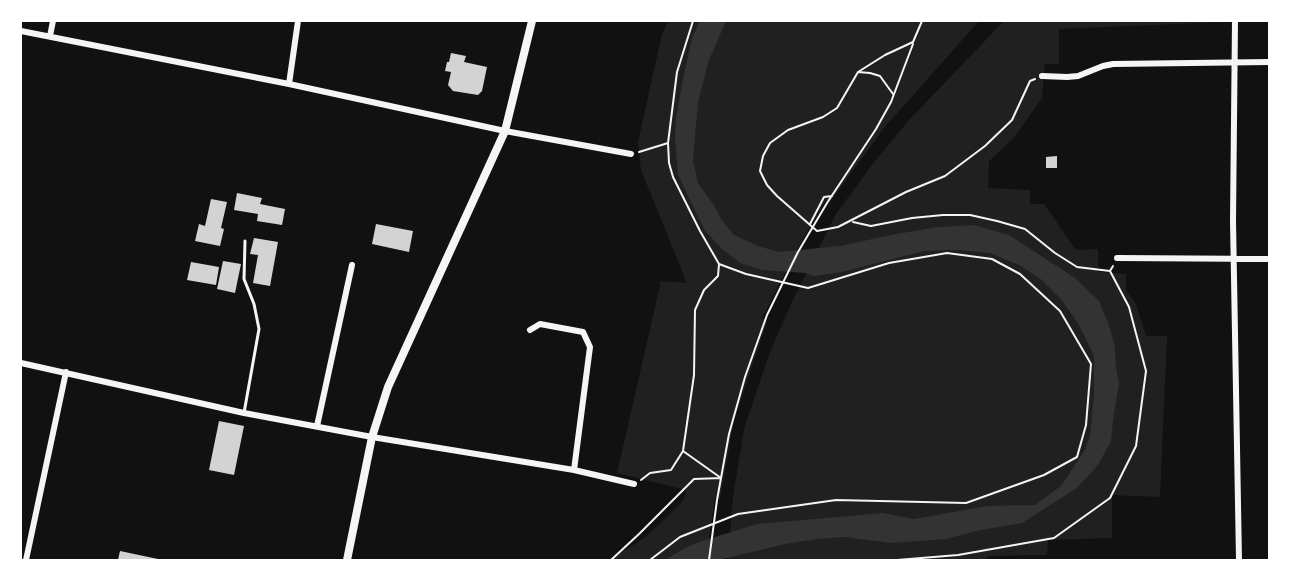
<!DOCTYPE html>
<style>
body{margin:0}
#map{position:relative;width:1290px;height:581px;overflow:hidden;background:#111;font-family:"Crimson Pro",serif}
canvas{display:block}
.frame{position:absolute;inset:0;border:22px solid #fff;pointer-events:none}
</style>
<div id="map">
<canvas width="1290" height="581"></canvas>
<div class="frame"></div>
</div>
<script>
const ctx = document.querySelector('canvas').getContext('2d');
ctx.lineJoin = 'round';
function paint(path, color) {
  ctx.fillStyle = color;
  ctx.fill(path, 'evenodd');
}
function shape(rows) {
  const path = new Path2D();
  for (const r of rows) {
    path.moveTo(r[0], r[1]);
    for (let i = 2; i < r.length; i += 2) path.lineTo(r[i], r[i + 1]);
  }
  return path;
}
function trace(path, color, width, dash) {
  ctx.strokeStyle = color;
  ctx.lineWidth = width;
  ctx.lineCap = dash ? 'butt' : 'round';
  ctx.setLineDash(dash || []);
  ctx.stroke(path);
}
paint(shape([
 [668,21,979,21,884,128,830,202,826,200,798,248,762,318,767,321,734,420,720,499,715,498,706,560,610,560,647,536,683,501,686,490,617,473,661,281,687,283,641,170,638,142,662,34],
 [1004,21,1224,21,1224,22,1059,29,1059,64,1045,64,1042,98,1014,138,989,161,988,188,1030,190,1030,204,1044,204,1076,250,1098,249,1098,272,1126,274,1126,290,1136,304,1146,336,1167,336,1160,497,1112,495,1112,538,1048,540,1047,555,987,556,987,560,728,560,733,497,744,429,770,352,792,302,836,214,874,162,910,119]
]), '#202020');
paint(shape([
 [700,21,726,21,709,60,698,102,693,161,698,183,715,207,721,219,734,235,758,246,779,252,840,246,891,235,938,227,974,225,1009,235,1075,278,1099,301,1109,325,1115,347,1116,367,1119,383,1113,420,1111,441,1098,465,1077,488,1022,523,981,530,946,539,891,543,844,537,817,539,785,544,719,560,665,560,685,548,699,542,757,524,883,513,914,519,987,506,1035,505,1061,486,1085,450,1090,435,1094,395,1094,356,1078,323,1061,299,1042,280,1021,266,990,253,957,250,924,251,842,272,814,276,805,273,762,270,740,263,722,249,705,231,678,175,675,138,676,118,682,84,692,38]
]), '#333');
paint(shape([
 [451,53,466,56,464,62,487,67,482,91,478,95,453,91,448,85,451,72,445,71,447,62,449,62],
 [1057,156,1057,168,1046,168,1046,157],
 [237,193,262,198,260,204,285,209,282,225,257,221,258,214,234,210],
 [211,199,227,202,221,228,224,229,220,246,195,241,199,224,205,226],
 [376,224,413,231,409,252,372,244],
 [254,238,278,242,270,286,253,283,258,255,250,254],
 [223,261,241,264,235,293,217,289],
 [191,262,219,267,216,285,187,280],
 [219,421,244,426,234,475,209,470],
 [120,551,158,559,157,560,118,560]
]), '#d3d3d3');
trace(shape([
 [693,21,677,72,668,143,669,163,673,177,700,231,719,264],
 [922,21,913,42,885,55,858,72,837,108,823,117,788,130,770,143,763,156,760,171,767,185,777,196,817,231,838,227,906,192,945,176,985,146,1012,120,1030,81,1035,79],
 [858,72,870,73,880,76,893,94],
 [639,152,668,143],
 [853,222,871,226,912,218,943,215,970,215,997,221,1025,229,1055,253,1077,267,1110,271],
 [810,224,824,197,832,196],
 [683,451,694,375,695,310,704,290,718,276,719,264],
 [641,480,650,473,671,470,683,451,721,478],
 [611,560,639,534,694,479,721,478],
 [650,560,680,537,738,514,836,500,966,503,1044,475,1077,457,1086,425,1091,364,1060,311,1020,274,992,259,947,253,889,263,808,288,746,274,719,264],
 [709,560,717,500,729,434,745,377,767,315,798,252,827,203,876,129,891,102,913,44],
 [897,560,958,555,1054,538,1110,498,1136,446,1146,371,1129,307,1110,271,1113,266]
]), '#f5f5f5', 2);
trace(shape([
 [244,413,259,329,254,304,244,279,245,241]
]), '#f5f5f5', 3);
trace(shape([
 [1235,21,1233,221,1239,560],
 [21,31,289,84,505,131,631,154],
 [50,36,53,21],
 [1042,76,1067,77,1078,76,1103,66,1113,64,1269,62],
 [289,84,298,21],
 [1117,258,1269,259],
 [530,330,540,324,583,332,590,347,574,470],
 [21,363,244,413,372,437,574,470,634,484],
 [317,426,352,265],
 [26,560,66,372]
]), '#f5f5f5', 6);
trace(shape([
 [347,560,372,437,388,387,505,131,532,21]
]), '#f5f5f5', 8);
</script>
